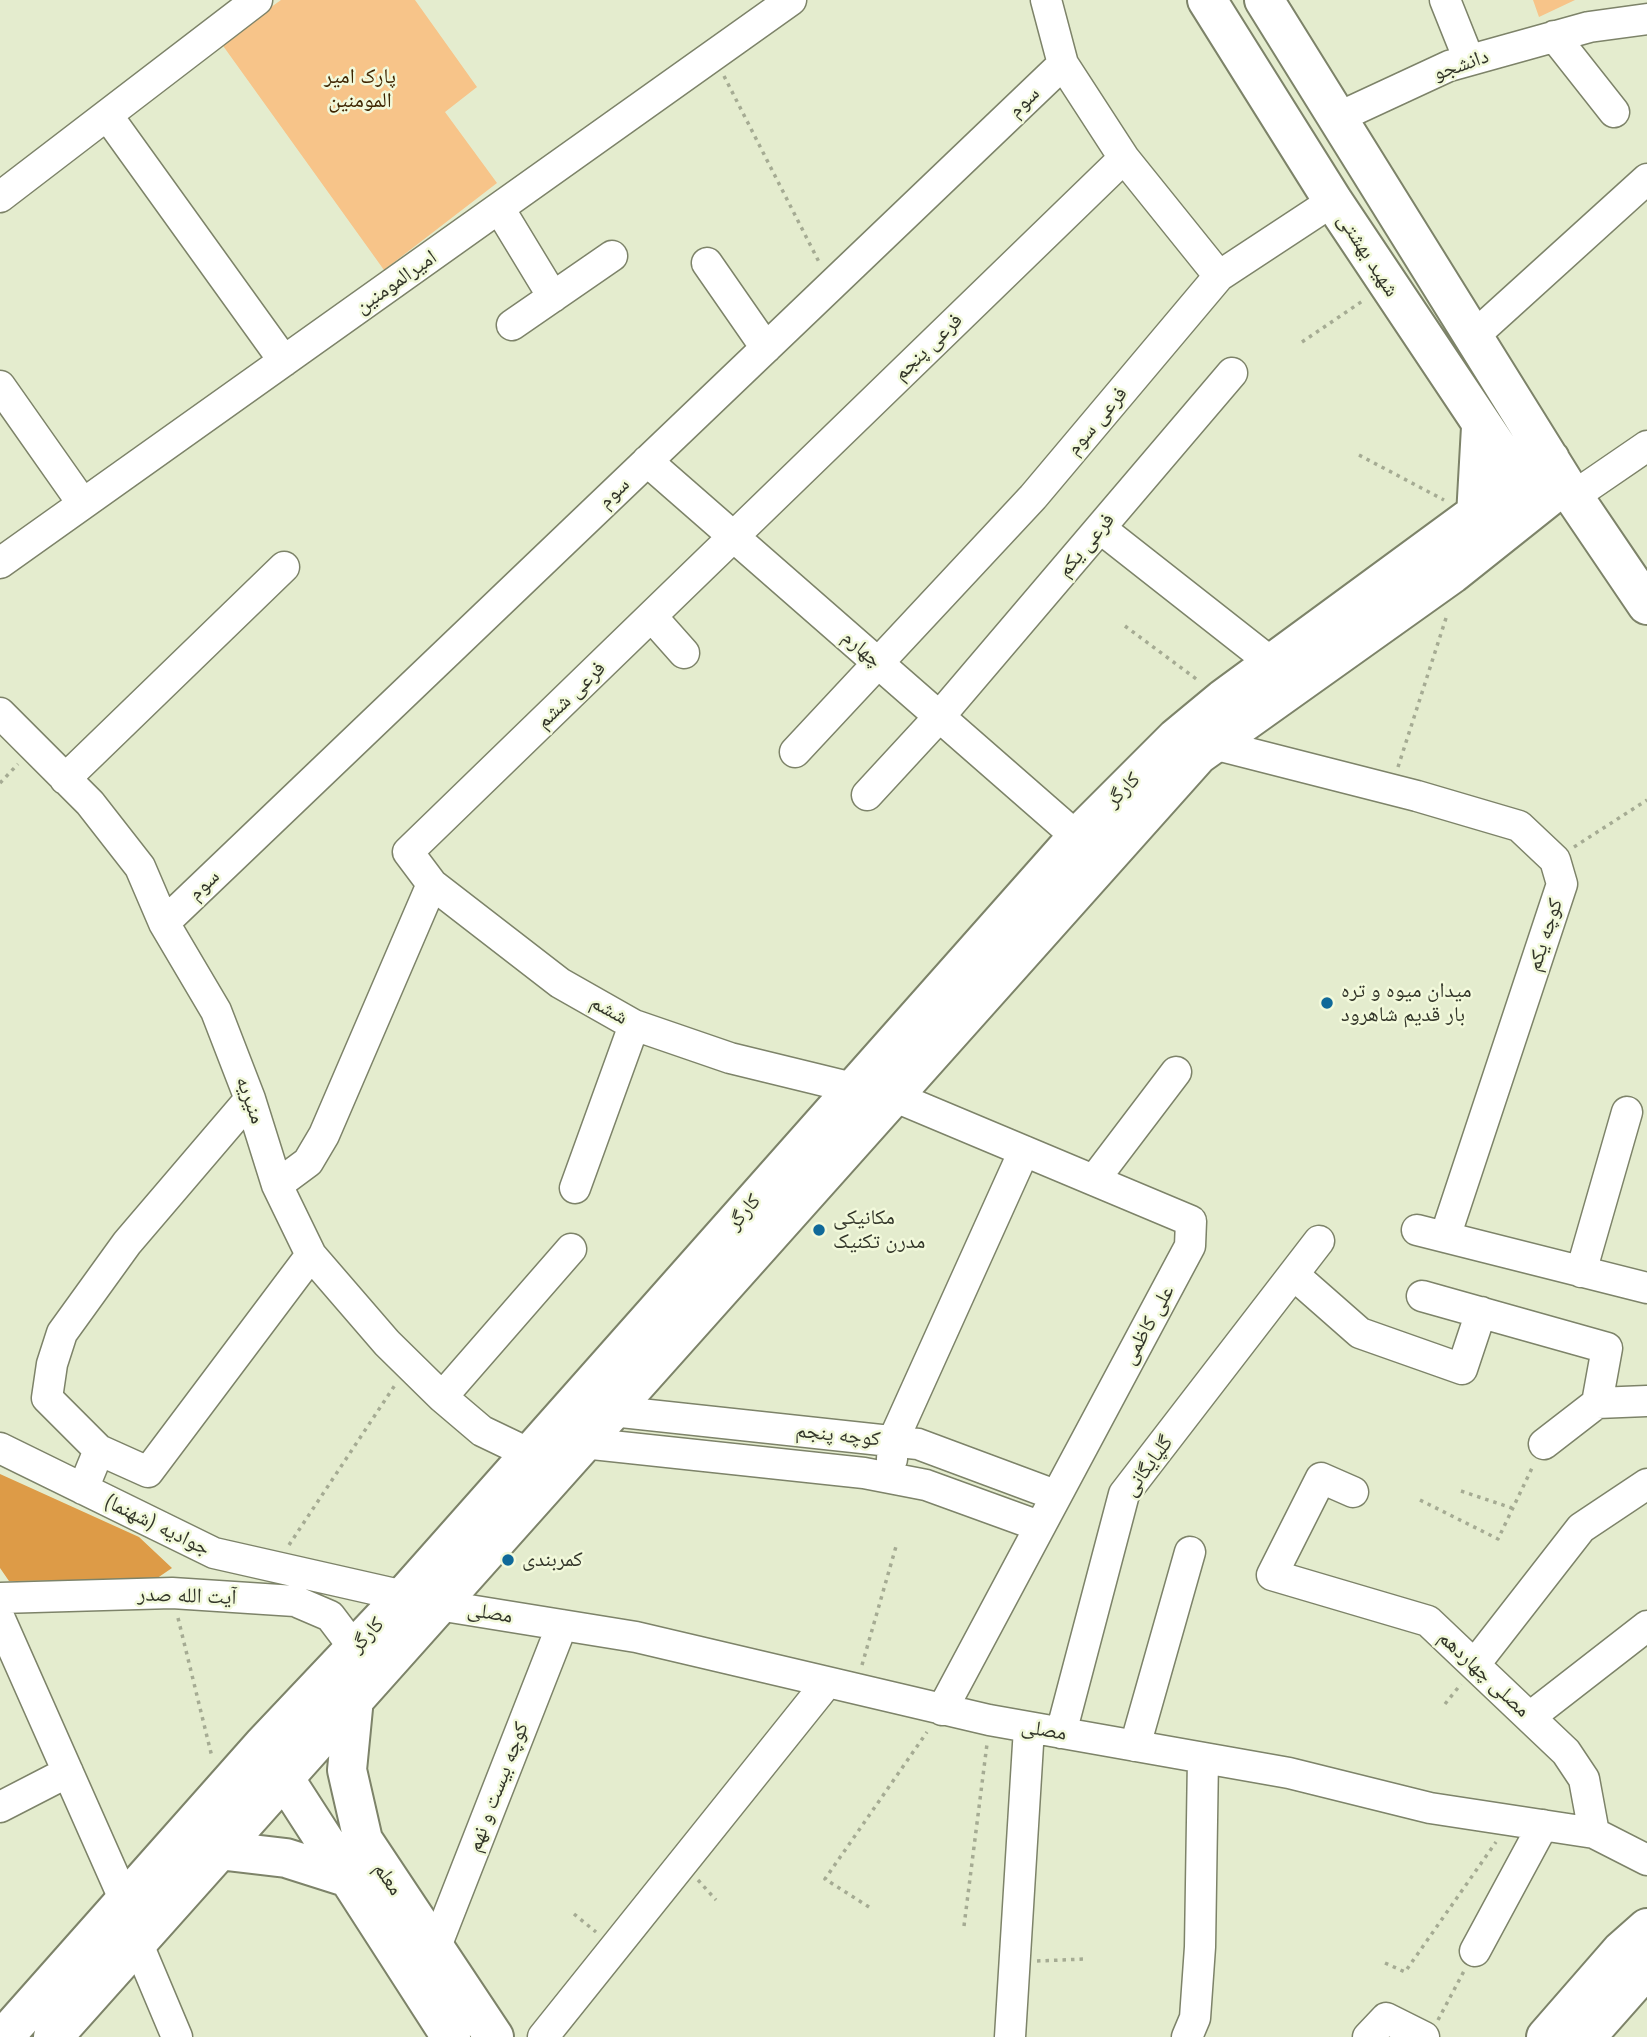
<!DOCTYPE html>
<meta charset="utf-8">
<style>
body{margin:0}
canvas{display:block;background:#e4ecce}
</style>
<canvas width="1647" height="2037"></canvas>
<script>
const ctx = document.querySelector('canvas').getContext('2d');
ctx.lineJoin = 'round';
function paint(path, color) {
  ctx.fillStyle = color;
  ctx.fill(path, 'evenodd');
}
function shape(rows) {
  const path = new Path2D();
  for (const r of rows) {
    path.moveTo(r[0], r[1]);
    for (let i = 2; i < r.length; i += 2) path.lineTo(r[i], r[i + 1]);
  }
  return path;
}
function trace(path, color, width, dash) {
  ctx.strokeStyle = color;
  ctx.lineWidth = width;
  ctx.lineCap = dash ? 'butt' : 'round';
  ctx.setLineDash(dash || []);
  ctx.stroke(path);
}
function label(font, color, halo, rows, align = 'center') {
  ctx.font = font + ' Montserrat,"Noto Naskh Arabic",sans-serif';
  ctx.lineWidth = 5;
  ctx.setLineDash([]);
  ctx.textBaseline = 'middle';
  ctx.strokeStyle = halo;
  ctx.fillStyle = color;
  for (const [text, x, y, turn = 0] of rows) {
    ctx.save();
    ctx.translate(x, y);
    ctx.rotate((+turn || 0) * Math.PI / 180);
    ctx.textAlign = isNaN(turn) ? turn : align;
    if (halo) ctx.strokeText(text, 0, 0);
    ctx.fillText(text, 0, 0);
    ctx.restore();
  }
}
paint(shape([
 [281,0,415,0,477,87,445,112,497,183,384,270,221,43],
 [1533,0,1575,0,1539,17]
]), '#f7c489');
paint(shape([
 [0,1474,139,1537,172,1568,150,1583,120,1580,9,1581,0,1568]
]), '#dd9b47');
const minor = shape([
 [1046,0,1063,64,1124,158,1219,276],
 [1445,0,1469,60],
 [1554,36,1614,112],
 [107,115,284,361],
 [1339,117,1449,66,1589,27,1647,19],
 [0,197,257,0],
 [499,208,553,297],
 [707,263,766,348],
 [512,325,612,256],
 [1475,335,1647,179],
 [0,386,83,504],
 [647,461,1077,837],
 [1574,496,1647,446],
 [1100,528,1273,664],
 [0,563,791,0],
 [652,617,684,653],
 [0,713,90,803,140,867,164,923,216,1011,250,1099,277,1185,311,1255,387,1343,442,1397,482,1431,530,1454],
 [1213,744,1417,796,1519,826,1555,860,1562,884,1445,1237],
 [795,752,1033,497,1219,276,1333,201],
 [65,779,284,567],
 [867,795,939,717,1232,373],
 [164,923,1063,64],
 [853,1088,730,1058,634,1025,560,983,432,884,408,852,1124,158],
 [893,1096,1191,1221,1190,1246,942,1710],
 [1094,1180,1176,1072],
 [277,1185,308,1162,324,1135,432,884],
 [575,1188,634,1025],
 [1417,1230,1647,1288],
 [1581,1272,1627,1112],
 [1294,1275,1360,1333,1462,1369,1481,1312],
 [1422,1296,1607,1348,1597,1403],
 [442,1397,571,1249],
 [612,1411,918,1444,1055,1495],
 [583,1443,864,1473,926,1485,1039,1526],
 [1544,1444,1597,1403,1647,1401],
 [0,1448,214,1553,404,1596],
 [99,1450,148,1472,311,1255],
 [892,1459,893,1441,1024,1151],
 [83,1489,99,1450,47,1398,52,1364,62,1333,127,1243,250,1099],
 [1353,1492,1321,1478,1272,1575,1428,1621,1566,1752,1584,1779,1594,1833],
 [0,1598,172,1593,295,1601,330,1616,355,1649],
 [438,1605,636,1637,989,1720,1289,1773,1430,1808,1594,1833,1647,1860],
 [0,1619,125,1901],
 [1475,1664,1581,1528,1647,1484],
 [1530,1717,1647,1626],
 [1061,1733,1124,1494,1319,1241],
 [1135,1746,1190,1552],
 [0,1807,68,1772],
 [137,1942,177,2037],
 [435,1949,562,1625],
 [1475,1951,1543,1825],
 [543,2037,826,1684],
 [1010,2037,1029,1728],
 [1187,2037,1195,2018,1200,1947,1203,1758],
 [1368,2037,1386,2018,1424,2037]
]);
const major = shape([
 [1207,0,1333,201,1534,502],
 [1264,0,1565,484,1647,605],
 [1476,516,1481,427],
 [354,1698,347,1770,363,1840,494,2037],
 [270,1756,451,2037],
 [218,1850,286,1858,349,1878],
 [4,2037,263,1745,404,1596,1077,837,1176,738,1223,699,1550,459],
 [53,2037,1198,755,1452,574,1565,484],
 [1546,2037,1621,1951,1647,1928],
 [1586,2037,1647,1968]
]);
trace(minor, '#7d8369', 33);
trace(major, '#7d8369', 42);
trace(shape([
 [724,76,819,262],
 [1302,342,1364,300],
 [1359,455,1444,500],
 [1125,626,1199,681],
 [1398,767,1447,615],
 [0,783,18,764],
 [1574,847,1647,800],
 [1461,1491,1512,1508],
 [1420,1500,1498,1539,1533,1466],
 [289,1545,395,1385],
 [178,1618,212,1757],
 [862,1665,897,1543],
 [1445,1704,1461,1684],
 [698,1880,716,1900],
 [869,1907,825,1879,927,1732],
 [574,1914,596,1932],
 [964,1926,987,1744],
 [1037,1961,1084,1959],
 [1385,1963,1405,1972,1496,1842],
 [1438,2020,1464,1971]
]), '#a5ab93', 3.5, [3.5, 5]);
trace(minor, '#fff', 30);
trace(major, '#fff', 38);
for (const [x, y, r, color] of [
 [1327,1003,7,"#0f6999"],
 [819,1230,7,"#0f6999"],
 [508,1560,7,"#0f6999"]
]) {
  const dot = new Path2D();
  dot.arc(x, y, r, 0, 2 * Math.PI);
  ctx.fillStyle = color;
  ctx.fill(dot);
  trace(dot, '#f2f9db', 2.5);
}
label('21px', '#323529', '#f2f9db', [
 ["دانشجو",1461,65,-19],
 ["سوم",1024,102,-44],
 ["شهید بهشتی",1368,255,57],
 ["امیرالمومنین",396,282,-35],
 ["فرعی پنجم",928,347,-44],
 ["فرعی سوم",1097,421,-50],
 ["سوم",614,493,-44],
 ["فرعی یکم",1086,545,-50],
 ["چهارم",862,649,41],
 ["فرعی ششم",571,695,-44],
 ["کارگر",1123,790,-45],
 ["سوم",204,885,-44],
 ["کوچه یکم",1545,935,-72],
 ["ششم",609,1010,29],
 ["منیریه",250,1100,70],
 ["کارگر",744,1212,-49],
 ["علی کاظمی",1148,1325,-61],
 ["کوچه پنجم",838,1435,6],
 ["گلپایگانی",1148,1466,-54],
 ["جوادیه (شهنما)",157,1525,26],
 ["آیت الله صدر",187,1596,2],
 ["مصلی",490,1613,9],
 ["کارگر",367,1635,-47],
 ["مصلی چهاردهم",1484,1674,43],
 ["مصلی",1044,1730,10],
 ["کوچه بیست و نهم",498,1787,-69],
 ["معلم",388,1879,56]
]);
label('21px', '#3e2400', '#f2f9db', [
 ["پارک امیر",360,77],
 ["المومنین",360,101]
]);
label('21px', '#323529', '#f2f9db', [
 ["میدان میوه و تره",1341,991],
 ["بار قدیم شاهرود",1341,1015],
 ["مکانیکی",833,1218],
 ["مدرن تکنیک",833,1242],
 ["کمربندی",522,1560]
], 'left');
</script>
